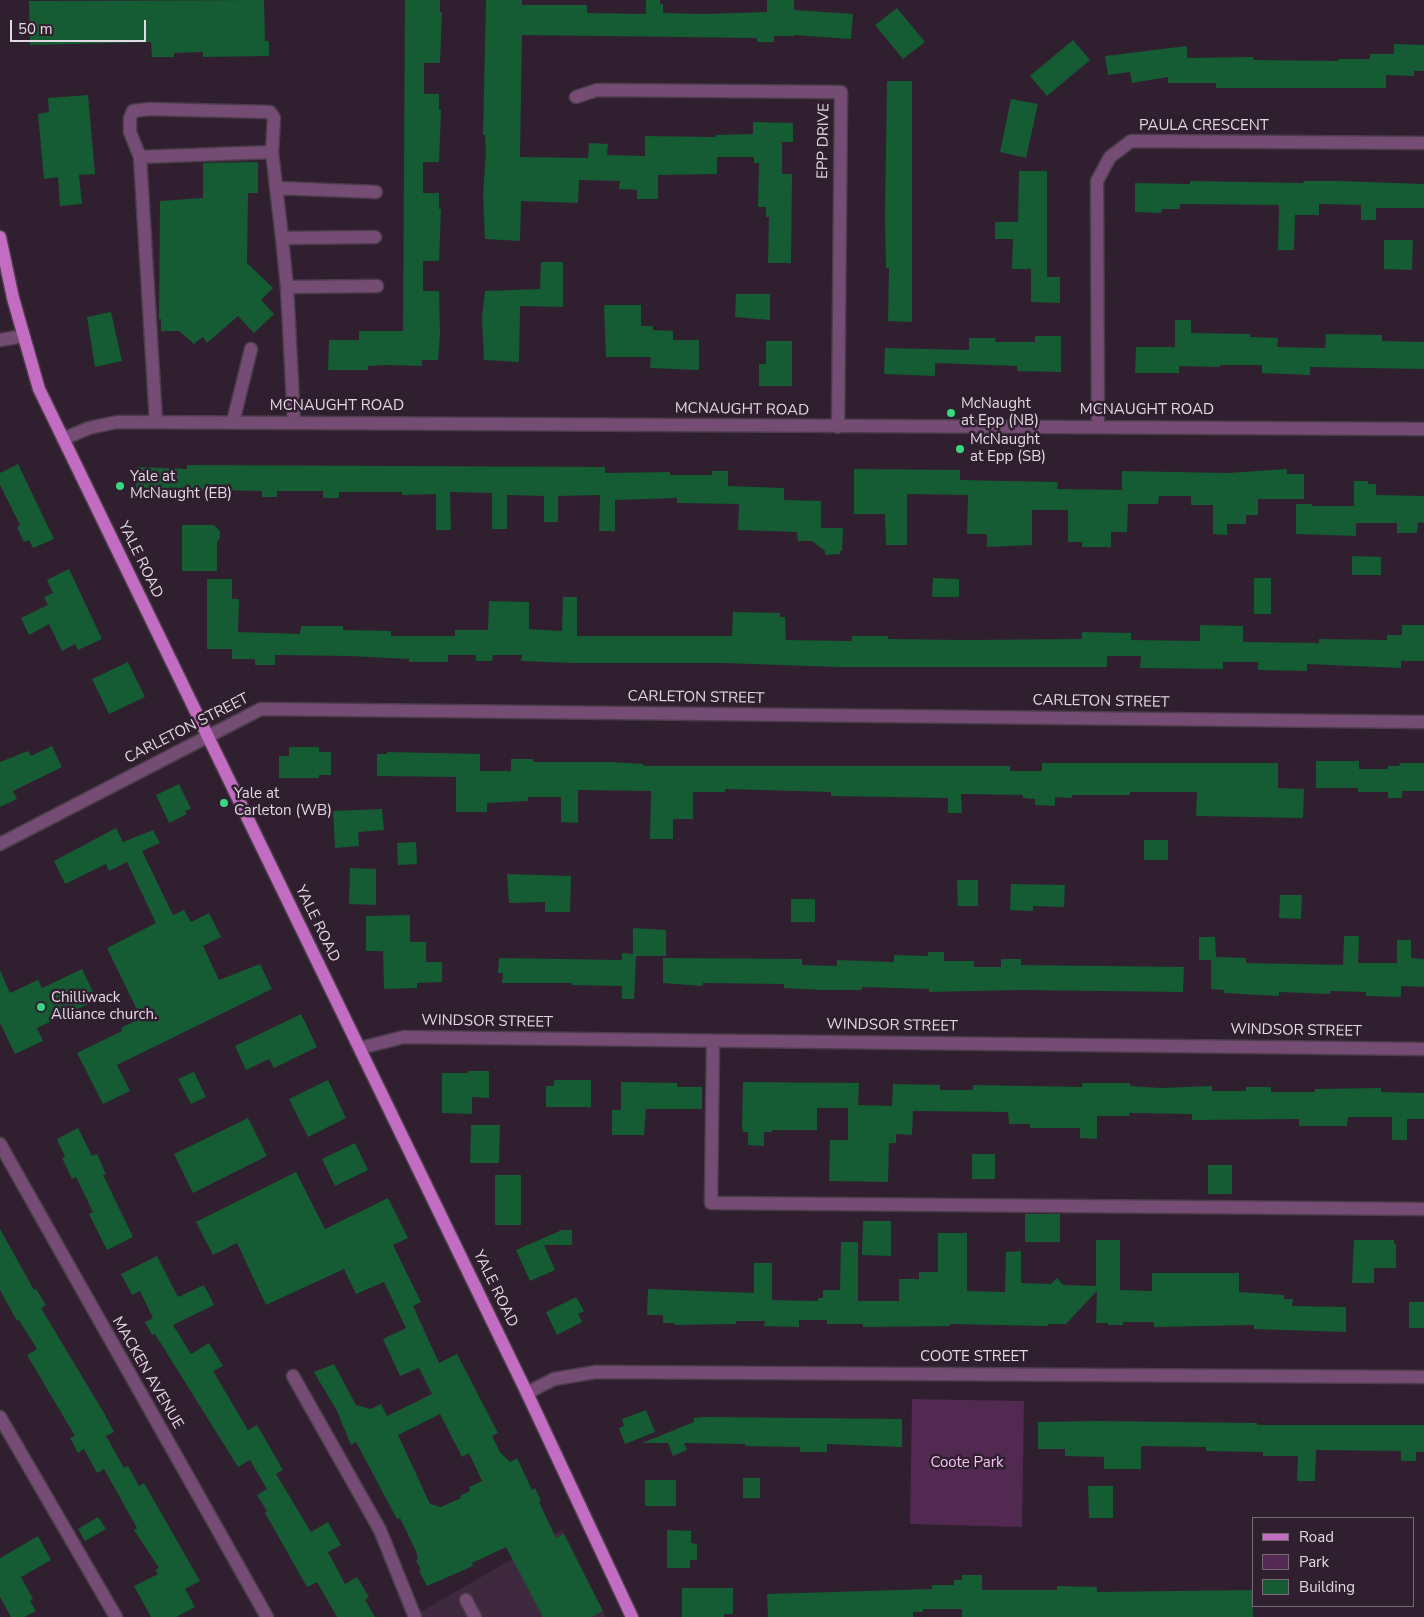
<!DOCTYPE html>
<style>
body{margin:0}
#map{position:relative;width:1424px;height:1617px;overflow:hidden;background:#301f2f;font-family:"Nunito Sans",sans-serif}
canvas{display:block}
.legend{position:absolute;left:1252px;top:1517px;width:162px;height:90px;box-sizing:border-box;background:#301f2f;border:1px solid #786977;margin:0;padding:6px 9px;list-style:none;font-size:15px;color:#e3d8e3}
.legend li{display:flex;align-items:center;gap:10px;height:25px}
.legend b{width:25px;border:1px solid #786977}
.scale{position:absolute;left:10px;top:20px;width:136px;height:22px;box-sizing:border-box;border:2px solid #e3d8e3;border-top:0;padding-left:6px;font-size:15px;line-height:18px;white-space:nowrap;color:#e3d8e3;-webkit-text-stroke:4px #301f2f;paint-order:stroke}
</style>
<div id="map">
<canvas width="1424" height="1617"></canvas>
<ul class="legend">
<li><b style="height:6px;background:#c26dc1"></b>Road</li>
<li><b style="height:14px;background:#512951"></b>Park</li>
<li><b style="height:14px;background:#155b34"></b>Building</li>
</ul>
<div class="scale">50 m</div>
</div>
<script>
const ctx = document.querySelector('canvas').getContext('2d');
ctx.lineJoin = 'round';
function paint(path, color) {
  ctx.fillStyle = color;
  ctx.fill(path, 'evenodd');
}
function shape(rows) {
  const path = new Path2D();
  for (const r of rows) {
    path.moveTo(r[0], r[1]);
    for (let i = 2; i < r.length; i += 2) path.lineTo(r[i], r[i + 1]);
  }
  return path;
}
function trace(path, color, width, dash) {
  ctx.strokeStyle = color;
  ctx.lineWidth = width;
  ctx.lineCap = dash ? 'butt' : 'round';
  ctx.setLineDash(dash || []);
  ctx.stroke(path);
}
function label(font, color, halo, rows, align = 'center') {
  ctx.font = font + ' "Nunito Sans",sans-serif';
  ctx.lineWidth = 5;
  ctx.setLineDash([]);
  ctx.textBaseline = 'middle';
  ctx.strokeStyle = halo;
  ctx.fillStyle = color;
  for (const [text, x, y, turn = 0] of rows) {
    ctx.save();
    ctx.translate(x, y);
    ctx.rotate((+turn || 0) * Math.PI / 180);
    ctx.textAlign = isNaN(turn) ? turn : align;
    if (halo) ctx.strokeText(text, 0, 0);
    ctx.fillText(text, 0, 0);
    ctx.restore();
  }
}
paint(shape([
 [562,1530,606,1617,412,1617]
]), '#3f293e');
paint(shape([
 [912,1399,1024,1401,1022,1527,910,1524]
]), '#512951');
paint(shape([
 [264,0,265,41,269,41,269,56,203,57,203,52,174,53,174,57,152,57,151,42,30,45,29,1],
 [405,0,440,0,440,12,442,12,440,63,424,63,424,94,439,94,439,110,441,110,439,162,423,162,423,193,439,193,439,209,441,209,439,261,423,261,423,291,439,291,440,335,438,360,422,360,422,366,385,365,368,366,368,370,328,370,329,340,359,340,359,331,403,331],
 [486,0,522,0,522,5,587,5,587,13,646,14,646,0,660,0,660,4,663,4,663,13,705,14,767,12,767,0,794,0,794,10,853,14,851,39,794,35,794,36,774,36,774,42,757,42,757,38,522,35,520,157,588,158,589,143,608,144,607,155,645,156,645,136,716,137,716,135,753,134,753,122,793,123,793,142,782,142,782,174,792,174,791,263,768,263,769,217,766,217,766,207,758,207,759,163,754,163,754,157,717,157,717,174,658,175,658,199,637,199,637,190,619,189,620,181,579,180,578,203,521,201,520,241,485,239,483,195,486,151,485,135,483,135],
 [897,8,925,42,903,59,875,25],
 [1073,40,1090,60,1047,96,1030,76],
 [1394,44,1424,45,1424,71,1414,71,1414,76,1386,75,1386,88,1216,88,1216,83,1168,83,1168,77,1132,83,1130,72,1108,75,1105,56,1187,46,1187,58,1253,57,1253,60,1338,61,1338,59,1370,59,1370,54,1394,54],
 [887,81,912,81,912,322,888,321,889,268,886,268,885,218],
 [88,95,95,174,79,175,82,204,60,206,58,177,44,179,38,114,49,112,48,98],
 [1011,99,1038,104,1026,158,1000,152],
 [258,162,258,193,248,193,247,263,273,288,261,300,274,314,254,333,238,316,207,343,203,337,194,344,179,331,161,331,161,319,159,319,160,201,203,198,203,163],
 [1019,171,1047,171,1047,277,1060,277,1060,303,1031,302,1031,269,1012,269,1013,239,995,239,995,222,1018,222],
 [1190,181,1303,183,1304,181,1338,181,1424,184,1424,208,1376,208,1376,220,1361,220,1361,205,1319,204,1319,215,1295,215,1294,250,1278,250,1279,205,1180,204,1180,209,1162,209,1161,213,1135,212,1135,183,1190,184],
 [1384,240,1413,240,1412,270,1384,269],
 [541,262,563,262,563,307,520,306,519,362,484,360,482,317,485,291,540,289],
 [736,294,770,294,770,320,735,317],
 [604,305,641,305,641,326,653,326,653,330,673,331,673,340,699,340,699,370,650,368,651,357,606,357],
 [111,312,122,361,95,367,87,317],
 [1175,320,1191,320,1191,333,1250,334,1250,337,1278,338,1277,347,1325,348,1326,334,1382,335,1382,341,1424,342,1424,369,1310,367,1310,375,1262,373,1262,365,1220,365,1220,367,1179,366,1179,373,1135,373,1136,347,1175,347],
 [1035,336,1061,336,1061,372,1017,371,1017,366,935,363,935,376,884,374,885,348,969,350,969,338,996,338,995,342,1035,342],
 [766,341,792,341,792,386,759,386,759,364,766,364],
 [18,464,54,539,33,548,29,540,24,542,17,527,20,525,0,485,0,473],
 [187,465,605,467,605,473,670,472,670,475,712,475,712,471,728,471,728,486,784,488,784,500,821,501,821,528,843,528,842,551,840,551,840,554,825,555,825,551,812,541,798,541,797,532,738,530,739,504,677,503,677,498,615,500,615,531,599,531,600,495,558,496,558,522,544,522,544,496,507,495,507,529,492,529,492,493,450,492,451,530,436,530,436,494,402,495,402,492,339,492,339,498,323,498,323,491,277,491,277,497,262,497,262,491,174,489,174,493,136,491,137,467,187,469],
 [854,469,960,470,960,480,1058,482,1057,489,1122,490,1122,471,1228,473,1287,469,1287,474,1304,474,1304,499,1258,499,1258,515,1246,515,1246,524,1227,524,1227,535,1213,534,1213,505,1191,505,1191,496,1159,496,1158,504,1128,504,1127,532,1111,532,1111,547,1082,547,1082,542,1068,542,1068,510,1032,510,1032,545,987,547,987,534,967,534,968,495,907,494,907,545,886,545,885,514,854,514],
 [1354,481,1368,481,1368,484,1376,484,1376,495,1424,496,1424,523,1418,522,1417,533,1397,533,1397,523,1356,523,1356,536,1296,534,1296,504,1312,504,1312,506,1354,506],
 [182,525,214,525,220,531,220,538,217,542,217,571,182,571],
 [1352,556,1381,557,1381,575,1352,575],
 [69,569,102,639,78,650,75,644,62,651,49,624,29,635,21,618,48,605,44,597,53,593,47,580],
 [933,578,959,579,959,597,932,597],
 [1254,578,1271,578,1271,614,1254,614],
 [207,579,232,579,232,599,239,599,238,632,300,634,301,626,343,626,343,630,391,631,391,636,455,636,455,630,488,630,489,601,529,602,529,629,562,631,563,597,577,597,577,636,732,636,733,612,780,613,780,617,785,617,786,640,852,641,852,636,888,636,888,639,965,640,1082,639,1082,632,1131,633,1131,640,1200,641,1200,625,1243,626,1243,642,1319,643,1319,639,1387,640,1387,635,1402,635,1402,625,1424,625,1424,661,1401,661,1401,668,1307,664,1307,671,1258,670,1258,662,1223,662,1223,669,1140,668,1141,656,1107,656,1107,667,840,667,723,663,573,663,521,661,522,655,493,655,492,661,476,661,476,655,448,655,448,662,409,662,409,659,350,656,275,655,275,665,255,665,255,659,232,659,232,649,207,649],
 [128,662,145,697,109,714,92,679],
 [52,746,62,767,13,791,17,799,0,807,0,762,28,751,31,756],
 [289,747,319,747,319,752,331,752,331,775,319,775,319,778,279,778,279,756,289,756],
 [387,752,480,754,480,771,511,771,511,759,533,759,533,762,611,762,643,764,643,766,1010,766,1010,771,1042,771,1042,763,1278,763,1278,788,1304,789,1303,818,1196,816,1197,792,1130,792,1130,795,1072,795,1072,798,1055,797,1055,806,1035,805,1035,799,1023,798,1023,795,961,794,962,813,948,813,948,798,831,796,831,792,725,789,725,792,693,792,693,819,673,819,673,839,650,839,651,791,578,790,578,823,561,822,561,797,528,797,528,801,487,803,487,812,456,812,456,777,377,776,377,754,387,754],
 [1316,761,1359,761,1359,769,1388,769,1388,766,1399,766,1400,763,1424,763,1424,791,1402,791,1402,798,1388,798,1388,792,1358,792,1358,788,1316,788],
 [179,784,191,809,185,811,187,814,169,823,156,795],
 [382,809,384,830,358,832,359,846,335,848,333,811],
 [116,828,123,842,153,830,160,843,142,851,173,915,184,910,191,922,209,913,221,937,203,946,219,980,260,964,272,989,117,1065,130,1091,103,1104,77,1053,122,1031,121,1028,141,1018,107,948,156,923,127,862,109,871,106,864,65,884,54,861],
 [1144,840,1168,840,1168,860,1144,860],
 [416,842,417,864,398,865,397,843],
 [350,868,376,869,376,905,349,904],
 [507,874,571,876,570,912,545,912,545,902,509,903],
 [957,880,978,880,978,906,958,906],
 [1011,884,1065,885,1064,907,1033,906,1033,911,1010,910],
 [1280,895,1302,895,1301,919,1279,918],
 [791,899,815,899,815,922,791,922],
 [410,915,410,942,426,942,426,962,442,962,442,982,417,983,417,988,384,989,383,951,366,951,366,916],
 [633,928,666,930,666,956,636,956,634,999,622,999,622,986,572,985,572,983,502,983,503,973,498,973,499,958,622,960,622,953,633,954],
 [1344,936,1359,936,1358,963,1397,963,1397,940,1411,940,1411,958,1424,959,1424,987,1401,986,1401,997,1366,996,1366,992,1330,991,1330,994,1279,992,1279,996,1224,993,1224,990,1211,989,1211,960,1199,960,1199,937,1215,937,1216,957,1246,958,1246,963,1343,965],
 [928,952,944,952,944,961,974,961,974,967,1001,967,1001,959,1021,959,1021,965,1184,967,1183,992,1021,990,929,992,929,989,862,987,862,990,822,990,784,988,784,984,703,983,702,986,663,983,663,958,802,959,802,965,837,966,837,960,894,962,894,955,928,956],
 [82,969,97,1000,37,1028,43,1041,15,1054,0,1023,0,970,10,993,38,980,42,988],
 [301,1014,317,1047,274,1068,269,1059,246,1070,235,1046],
 [468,1071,489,1071,489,1098,472,1097,472,1114,442,1113,442,1073,468,1073],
 [194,1072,206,1097,191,1104,178,1079],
 [328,1080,346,1118,308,1137,289,1099],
 [554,1080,591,1080,591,1107,546,1107,546,1086,554,1086],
 [621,1082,677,1083,677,1087,702,1087,702,1109,646,1109,644,1135,612,1135,612,1110,621,1110],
 [743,1082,859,1083,858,1105,892,1106,893,1084,940,1085,940,1090,973,1090,973,1085,1082,1087,1082,1083,1130,1083,1130,1086,1161,1088,1212,1086,1212,1091,1246,1091,1246,1087,1271,1087,1271,1092,1315,1092,1315,1089,1381,1088,1381,1092,1424,1093,1424,1119,1407,1119,1407,1140,1392,1140,1392,1117,1348,1117,1347,1126,1299,1126,1299,1119,1192,1120,1192,1114,1129,1113,1129,1116,1097,1116,1097,1139,1080,1138,1080,1128,1030,1128,1030,1124,1009,1124,1008,1112,913,1111,912,1135,896,1134,896,1143,889,1143,888,1182,829,1181,830,1140,848,1140,848,1108,817,1108,817,1130,772,1130,772,1132,764,1132,764,1146,748,1145,748,1132,743,1132,742,1126],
 [248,1118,267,1156,193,1193,174,1154],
 [471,1125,500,1125,499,1163,470,1163],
 [78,1128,92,1156,97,1154,106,1174,103,1175,133,1237,107,1250,89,1214,93,1212,76,1177,72,1179,62,1158,65,1157,57,1139],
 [355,1143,368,1170,335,1186,322,1159],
 [972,1154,995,1154,995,1179,972,1179],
 [1208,1165,1232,1165,1232,1194,1208,1194],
 [296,1172,325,1229,388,1198,408,1238,393,1245,421,1302,413,1306,439,1363,457,1354,498,1433,492,1436,500,1452,510,1462,517,1458,532,1490,535,1488,541,1501,539,1502,556,1538,564,1534,603,1611,591,1617,543,1617,506,1547,472,1563,473,1566,427,1586,419,1571,421,1570,416,1560,418,1559,416,1551,400,1518,397,1519,356,1442,351,1445,337,1411,314,1372,334,1364,356,1405,371,1409,381,1404,387,1416,432,1394,419,1368,400,1376,383,1339,406,1328,384,1282,356,1294,344,1269,266,1305,237,1243,213,1255,196,1222],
 [440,1414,462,1457,469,1453,482,1481,469,1487,470,1491,460,1496,461,1498,441,1507,430,1504,398,1435],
 [495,1175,521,1175,521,1225,495,1225],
 [1025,1214,1060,1214,1060,1242,1025,1242],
 [863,1221,891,1221,891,1256,862,1255],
 [0,1229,34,1290,36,1289,46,1305,41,1308,104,1413,114,1432,106,1436,124,1468,128,1466,139,1486,144,1483,200,1581,185,1589,195,1607,176,1617,151,1617,134,1586,158,1574,155,1570,159,1568,134,1530,137,1528,104,1469,97,1473,84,1449,78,1453,70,1438,75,1436,27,1355,37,1349,19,1320,17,1321,0,1290],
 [562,1230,572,1230,572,1245,544,1245,555,1270,530,1281,516,1250],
 [938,1233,967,1233,967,1291,1005,1292,1006,1252,1021,1251,1021,1283,1051,1284,1057,1278,1063,1285,1096,1286,1096,1240,1120,1240,1120,1290,1152,1291,1152,1273,1239,1273,1239,1292,1284,1295,1284,1299,1293,1299,1292,1306,1346,1307,1346,1332,1254,1329,1254,1325,1154,1327,1154,1322,1123,1322,1123,1325,1108,1325,1108,1323,1096,1323,1097,1291,1066,1324,1048,1324,1048,1326,950,1324,950,1326,863,1327,863,1324,827,1324,827,1320,799,1320,799,1327,764,1326,765,1321,736,1321,736,1324,674,1325,674,1323,663,1323,663,1315,647,1315,648,1289,754,1293,754,1263,772,1263,772,1300,818,1301,818,1298,823,1298,823,1290,840,1290,841,1242,858,1242,858,1301,899,1301,899,1279,919,1279,919,1272,938,1272],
 [1354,1240,1394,1240,1394,1244,1396,1244,1396,1268,1374,1268,1374,1283,1352,1283],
 [157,1256,178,1297,204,1285,214,1305,173,1325,191,1354,209,1343,223,1366,213,1371,248,1430,257,1425,283,1470,276,1474,311,1532,328,1522,341,1545,328,1552,345,1584,357,1577,369,1597,365,1600,375,1617,337,1617,317,1582,307,1587,265,1513,267,1511,257,1495,267,1489,250,1460,238,1467,155,1334,152,1335,145,1322,153,1318,140,1291,132,1295,121,1274],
 [576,1297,584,1311,578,1314,582,1322,557,1335,546,1312],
 [1409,1302,1424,1302,1424,1328,1409,1328],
 [646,1410,655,1432,625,1444,619,1428,624,1426,622,1419],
 [706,1417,902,1419,902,1447,827,1444,827,1452,800,1452,800,1447,745,1446,745,1444,684,1443,687,1450,673,1456,668,1443,642,1443,694,1422,694,1418],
 [1100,1421,1257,1423,1257,1425,1424,1425,1424,1452,1416,1452,1416,1461,1401,1461,1401,1451,1316,1450,1315,1481,1297,1481,1298,1456,1263,1456,1263,1452,1206,1451,1206,1447,1141,1446,1141,1469,1104,1469,1104,1457,1065,1456,1065,1449,1038,1449,1038,1422],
 [743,1478,760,1478,760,1498,743,1498],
 [645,1480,676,1480,676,1506,645,1506],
 [1088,1486,1113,1486,1113,1518,1089,1518],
 [98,1517,106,1529,85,1541,78,1529],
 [667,1530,691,1531,691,1543,697,1544,697,1560,690,1560,690,1568,667,1568],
 [38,1536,51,1560,21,1577,33,1599,30,1601,36,1611,24,1617,11,1617,0,1597,0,1558],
 [962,1575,982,1575,982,1590,1057,1590,1057,1586,1097,1587,1097,1592,1253,1590,1253,1617,962,1617,962,1609,923,1609,923,1612,913,1612,913,1617,768,1617,767,1594,932,1589,932,1585,954,1585,954,1580,962,1580],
 [682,1588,733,1588,733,1614,724,1614,724,1617,682,1617]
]), '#155b34');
const minor = shape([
 [576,97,597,90,841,92,838,427],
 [140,157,272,152],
 [277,188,376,192],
 [282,238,287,287,377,286],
 [287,287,294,422],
 [0,340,23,336],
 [156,422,140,157,130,132,130,118,133,111,149,109,270,112,274,118,272,152,282,238,375,237],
 [233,422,251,349],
 [1098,425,1097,181,1110,157,1131,141,1424,143],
 [63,439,89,428,117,422,1424,429],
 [0,844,261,709,1424,722],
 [713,1041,711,1203,1424,1209],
 [360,1048,404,1037,1424,1049],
 [0,1144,267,1617],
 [293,1376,380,1530,415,1617],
 [527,1393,554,1379,596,1372,1424,1377],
 [0,1417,116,1617],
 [466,1600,475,1617]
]);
const major = shape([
 [0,237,13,298,39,389,527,1393,632,1617]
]);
trace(minor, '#4d3d4c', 15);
trace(major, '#4d3d4c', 15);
trace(minor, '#744c74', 12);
trace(major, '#c26dc1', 12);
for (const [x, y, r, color] of [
 [951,413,5,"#37d880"],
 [960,449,5,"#37d880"],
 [120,486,5,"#37d880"],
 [224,803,5,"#37d880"],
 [41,1007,5,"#37d880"]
]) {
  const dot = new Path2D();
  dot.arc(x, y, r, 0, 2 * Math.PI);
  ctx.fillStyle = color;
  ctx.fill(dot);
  trace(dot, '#301f2f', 2);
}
label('15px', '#e3d8e3', '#301f2f', [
 ["PAULA CRESCENT",1204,126],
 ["EPP DRIVE",824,141,-89],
 ["MCNAUGHT ROAD",337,406],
 ["MCNAUGHT ROAD",742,410,1],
 ["MCNAUGHT ROAD",1147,410],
 ["YALE ROAD",140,560,64],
 ["CARLETON STREET",696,698,1],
 ["CARLETON STREET",1101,702,1],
 ["CARLETON STREET",187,729,-27],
 ["YALE ROAD",317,924,64],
 ["WINDSOR STREET",487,1022,1],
 ["WINDSOR STREET",892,1026,1],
 ["WINDSOR STREET",1296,1031,1],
 ["YALE ROAD",495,1289,64],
 ["COOTE STREET",974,1357],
 ["MACKEN AVENUE",147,1373,60]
]);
label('15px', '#e3d8e3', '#301f2f', [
 ["McNaught",961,404],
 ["at Epp (NB)",961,421],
 ["McNaught",970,440],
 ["at Epp (SB)",970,457],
 ["Yale at",130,477],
 ["McNaught (EB)",130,494],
 ["Yale at",234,794],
 ["Carleton (WB)",234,811],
 ["Chilliwack",51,998],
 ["Alliance church.",51,1015]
], 'left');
label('15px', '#f7c3f6', '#301f2f', [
 ["Coote Park",967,1463]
]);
</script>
